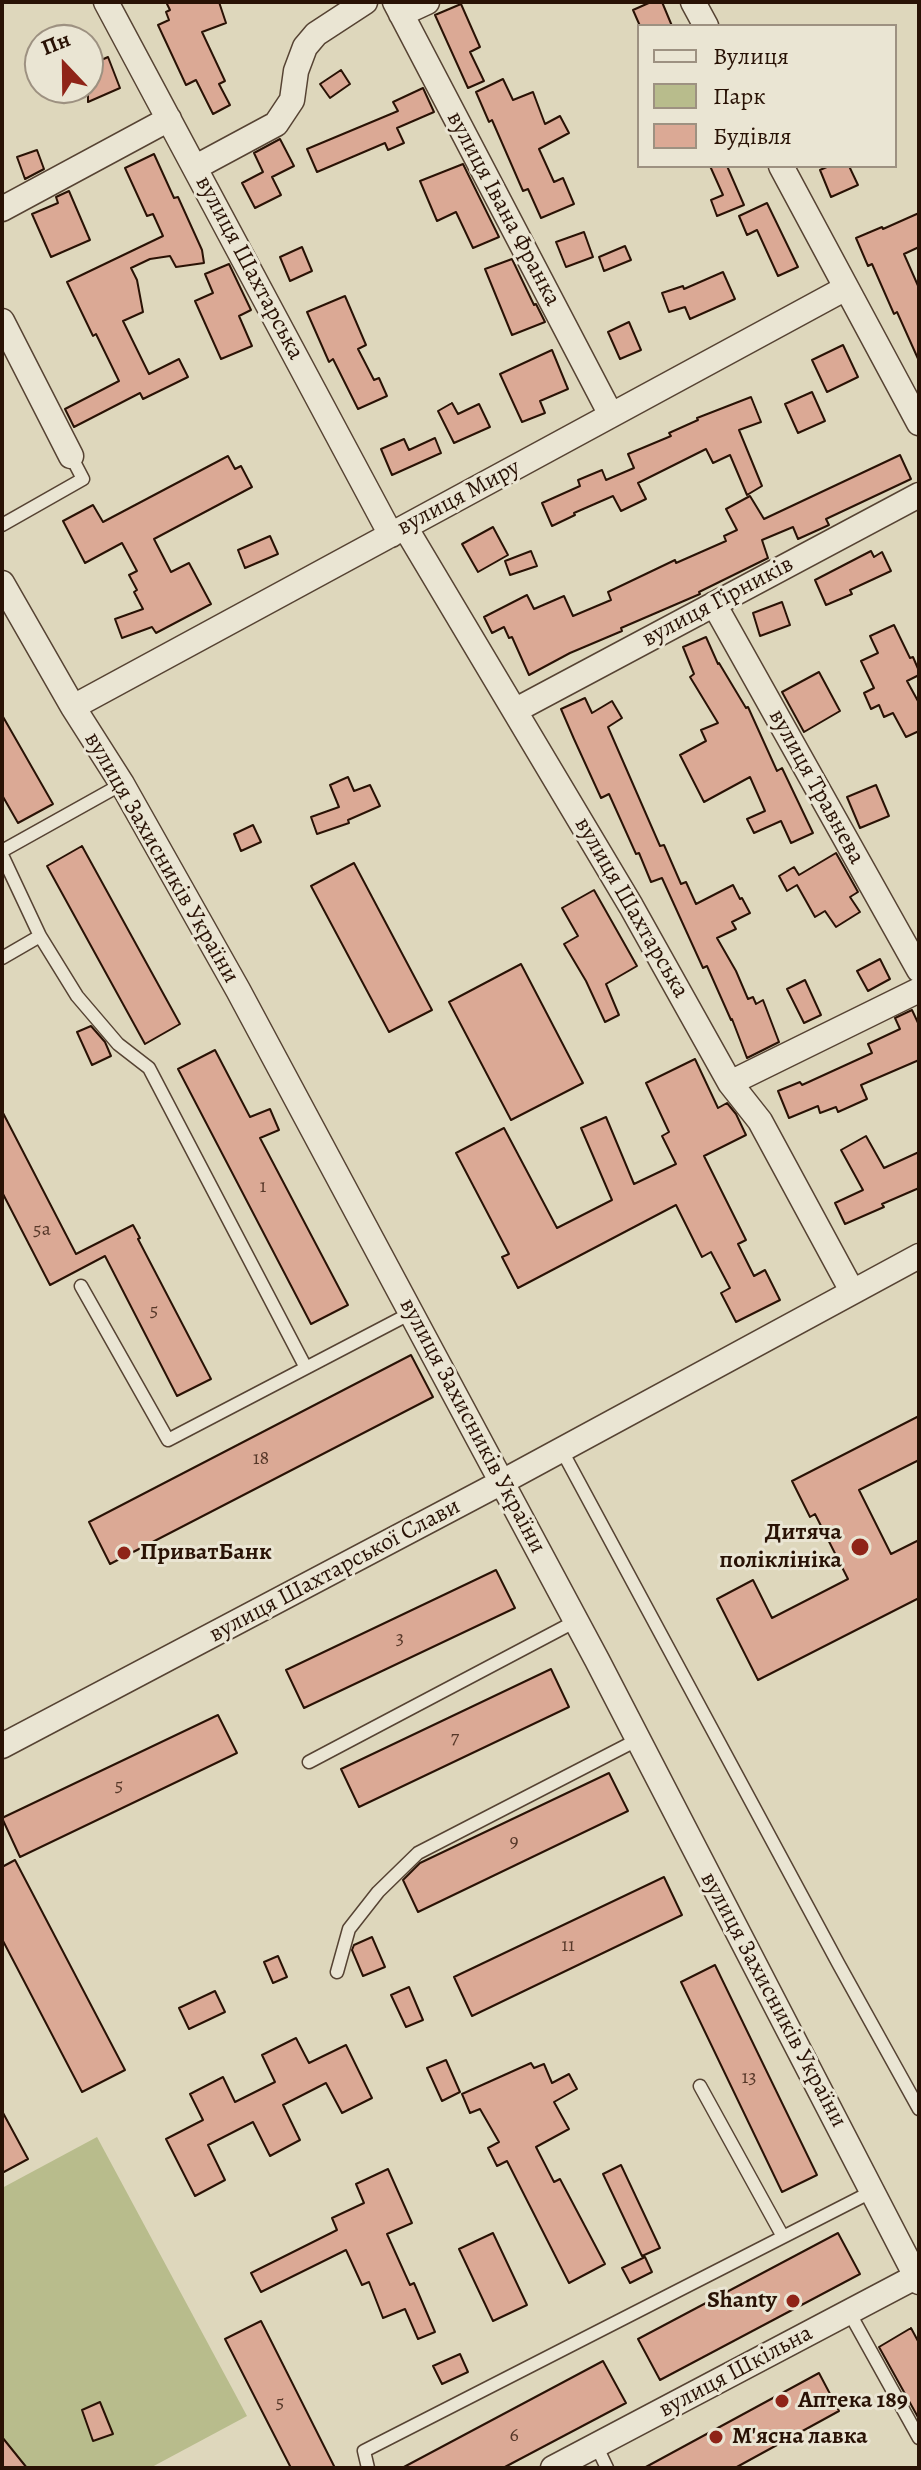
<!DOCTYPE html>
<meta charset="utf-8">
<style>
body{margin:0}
#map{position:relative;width:921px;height:2470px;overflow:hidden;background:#ded7bc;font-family:Alegreya,serif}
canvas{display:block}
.frame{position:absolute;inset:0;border:4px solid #291205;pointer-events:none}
.legend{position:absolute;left:637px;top:24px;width:260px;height:144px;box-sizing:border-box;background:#eae5d3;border:2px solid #9d9181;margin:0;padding:10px 14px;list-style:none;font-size:24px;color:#291205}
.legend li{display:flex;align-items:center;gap:16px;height:40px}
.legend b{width:40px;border:2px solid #9d9181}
.north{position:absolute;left:24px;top:24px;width:80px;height:80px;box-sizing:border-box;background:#eae5d3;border:2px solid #9d9181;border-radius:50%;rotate:338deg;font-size:22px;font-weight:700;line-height:32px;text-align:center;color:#291205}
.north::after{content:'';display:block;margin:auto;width:28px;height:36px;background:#8f2418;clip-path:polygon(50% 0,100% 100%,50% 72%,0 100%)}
</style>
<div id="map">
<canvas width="921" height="2470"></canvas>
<div class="frame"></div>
<ul class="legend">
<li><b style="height:10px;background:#eae5d3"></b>Вулиця</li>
<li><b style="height:22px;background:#b8bc8c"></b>Парк</li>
<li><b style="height:22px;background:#dba995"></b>Будівля</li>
</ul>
<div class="north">Пн</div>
</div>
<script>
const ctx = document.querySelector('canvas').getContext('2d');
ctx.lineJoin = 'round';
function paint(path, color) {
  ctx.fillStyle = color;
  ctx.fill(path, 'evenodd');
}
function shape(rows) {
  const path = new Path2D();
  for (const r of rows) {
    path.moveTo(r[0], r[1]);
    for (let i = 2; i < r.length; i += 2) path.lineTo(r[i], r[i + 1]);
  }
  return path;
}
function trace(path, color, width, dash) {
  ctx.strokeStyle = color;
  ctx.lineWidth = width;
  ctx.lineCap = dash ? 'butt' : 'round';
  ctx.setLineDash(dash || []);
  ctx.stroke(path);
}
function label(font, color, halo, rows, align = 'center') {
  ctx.font = font + ' Alegreya,serif';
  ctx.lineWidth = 6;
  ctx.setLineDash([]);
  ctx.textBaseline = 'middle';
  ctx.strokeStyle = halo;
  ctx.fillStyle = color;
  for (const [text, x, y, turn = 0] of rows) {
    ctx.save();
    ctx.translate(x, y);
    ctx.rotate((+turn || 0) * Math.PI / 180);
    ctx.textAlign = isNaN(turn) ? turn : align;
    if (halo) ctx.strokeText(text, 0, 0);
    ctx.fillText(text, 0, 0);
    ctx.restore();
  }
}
paint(shape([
 [97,2137,247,2416,150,2468,2,2468,2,2188]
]), '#b8bc8c');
const building = shape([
 [166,2,219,2,226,23,202,32,225,81,219,84,230,105,213,114,196,80,186,85,158,25,169,20,166,12,170,10,166,2],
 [651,2,662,2,672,26,640,26,633,10,651,2],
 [461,4,480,47,470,52,484,81,468,88,435,15,461,4],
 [108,57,120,88,88,102,88,66,108,57],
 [341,70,350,84,330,98,320,84,341,70],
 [503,79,513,100,533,92,545,124,560,116,569,133,539,149,554,182,563,178,574,204,541,218,528,189,523,191,492,120,489,122,476,92,503,79],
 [423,88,434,112,397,128,404,143,388,150,385,143,317,172,307,149,398,111,393,102,423,88],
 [280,139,294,166,272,177,281,195,255,208,242,183,263,172,254,153,280,139],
 [37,150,44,169,25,179,17,157,37,150],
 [154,154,174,198,178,197,202,250,204,263,176,267,170,256,150,259,131,268,137,280,143,312,123,321,149,374,179,359,188,377,143,399,140,393,74,427,65,409,119,381,96,334,93,336,67,282,163,236,153,214,147,216,125,168,154,154],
 [463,164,499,237,473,248,456,212,437,221,420,181,463,164],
 [710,166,727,166,744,205,717,216,711,200,723,195,710,166],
 [829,166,849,166,858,185,831,197,820,170,829,166],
 [69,191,90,240,51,257,32,214,58,203,56,197,69,191],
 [767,203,798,267,778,276,757,230,747,235,739,216,767,203],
 [919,213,919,247,904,254,919,288,919,361,897,312,894,314,872,264,868,266,856,238,882,227,883,229,919,213],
 [584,232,593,257,566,267,556,242,584,232],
 [625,246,631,260,604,271,599,257,625,246],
 [302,247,312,271,290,281,280,257,302,247],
 [512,259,534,305,536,304,545,322,512,335,485,269,512,259],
 [229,264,251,310,239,316,252,346,221,359,195,301,213,293,205,274,229,264],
 [723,272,735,299,690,319,685,307,669,312,662,293,683,286,684,289,723,272],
 [345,296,366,345,358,349,374,380,379,378,387,396,358,409,333,359,329,362,307,312,345,296],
 [629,322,641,350,620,359,608,332,629,322],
 [843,345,858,377,827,392,812,360,843,345],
 [552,350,568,389,540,401,545,413,522,422,500,374,552,350],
 [812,392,825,421,798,433,785,404,812,392],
 [751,397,761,422,739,430,762,486,747,495,730,455,713,463,706,449,638,483,646,499,621,511,613,496,574,513,575,515,552,526,542,503,580,486,578,480,602,470,606,480,634,468,628,454,671,436,669,433,698,420,697,418,751,397],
 [452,403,458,414,479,404,490,427,454,443,438,411,452,403],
 [435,438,441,453,392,475,381,449,404,439,409,450,435,438],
 [900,455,911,479,826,519,829,525,798,539,793,527,762,540,768,558,699,592,700,594,621,628,622,631,570,653,529,675,512,637,509,638,504,627,492,633,484,617,527,595,534,609,564,596,573,616,611,600,608,592,675,560,676,563,726,541,724,536,737,530,726,509,750,496,764,519,900,455],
 [228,456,235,469,241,466,252,487,154,539,171,572,189,563,211,604,156,633,152,627,122,638,115,619,143,609,134,592,137,590,129,575,137,571,122,543,85,563,63,521,93,505,103,522,228,456],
 [493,527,508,555,478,572,462,544,493,527],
 [270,536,278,554,245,568,238,550,270,536],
 [531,551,537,566,510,575,505,561,531,551],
 [871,551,874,557,882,552,891,571,850,590,852,594,826,605,815,580,871,551],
 [782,602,790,625,760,636,753,613,782,602],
 [894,625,910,658,913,657,919,671,919,675,907,681,919,703,919,731,906,737,893,713,884,717,879,705,871,709,864,693,874,688,861,661,878,653,870,636,894,625],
 [706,637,718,664,719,663,746,708,748,707,777,771,782,768,813,833,791,843,781,821,754,833,747,819,765,811,750,777,704,802,680,755,706,741,701,730,718,723,690,677,694,674,683,647,706,637],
 [819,672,840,711,804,732,782,692,819,672],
 [585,698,592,713,612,701,622,718,608,727,660,846,664,845,681,884,686,882,696,904,733,885,740,899,742,898,750,913,732,922,736,929,717,938,736,971,748,999,753,997,756,1004,763,1000,779,1042,747,1058,732,1019,731,1020,707,966,703,968,662,878,651,882,639,853,636,854,609,794,601,798,574,739,561,709,585,698],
 [2,715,53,804,18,823,2,795,2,715],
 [348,777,354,791,370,785,380,806,348,820,349,823,317,834,311,817,339,807,330,785,348,777],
 [876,785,889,816,860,828,847,797,876,785],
 [253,825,261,842,241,851,234,834,253,825],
 [82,846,180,1024,145,1044,47,866,82,846],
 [836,853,858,892,850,897,860,912,836,927,825,911,815,917,797,885,787,891,779,876,794,867,799,875,836,853],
 [354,863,432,1010,389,1032,311,886,354,863],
 [594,890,637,966,606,984,619,1015,605,1022,586,981,564,944,578,936,562,908,594,890],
 [880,959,890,979,868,991,857,971,880,959],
 [521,964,583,1083,511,1120,449,1002,521,964],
 [805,980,821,1015,804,1023,787,989,805,980],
 [912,1010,919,1025,919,1060,861,1085,867,1099,838,1112,836,1107,820,1113,818,1106,789,1118,778,1091,800,1082,802,1085,872,1053,868,1044,900,1029,895,1018,912,1010],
 [91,1026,105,1042,111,1056,92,1065,77,1032,91,1026],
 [215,1050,250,1117,270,1109,279,1130,260,1138,348,1305,311,1324,178,1069,215,1050],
 [695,1059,718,1108,727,1103,736,1114,746,1135,704,1156,746,1240,738,1244,754,1276,765,1270,780,1300,736,1322,721,1293,730,1288,711,1252,702,1257,676,1205,518,1288,502,1257,509,1254,456,1153,504,1128,557,1228,612,1200,581,1128,606,1117,634,1184,676,1164,662,1136,669,1132,646,1083,695,1059],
 [2,1111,76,1254,133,1225,140,1238,138,1239,211,1379,177,1396,105,1256,50,1285,2,1192,2,1111],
 [866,1136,884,1168,919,1152,919,1188,882,1204,884,1207,845,1224,835,1203,863,1190,841,1150,866,1136],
 [411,1355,433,1397,110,1564,89,1522,411,1355],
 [919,1416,919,1460,859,1490,891,1554,919,1540,919,1598,758,1680,717,1599,753,1580,772,1618,848,1579,815,1514,810,1517,792,1481,919,1416],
 [496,1570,515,1608,304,1708,286,1670,496,1570],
 [551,1669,569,1707,359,1807,341,1769,551,1669],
 [218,1715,237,1753,20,1857,2,1818,218,1715],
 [609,1773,628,1811,418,1912,403,1880,420,1863,609,1773],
 [15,1860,125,2070,82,2092,2,1939,2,1867,15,1860],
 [664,1877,682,1915,472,2016,454,1977,664,1877],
 [372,1937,385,1967,363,1976,352,1950,354,1945,372,1937],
 [278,1956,287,1977,273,1983,264,1962,278,1956],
 [715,1965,817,2175,782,2192,681,1982,715,1965],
 [409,1987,423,2020,406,2027,391,1995,409,1987],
 [215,1991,225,2012,189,2029,179,2008,215,1991],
 [296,2038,309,2063,346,2045,372,2098,342,2113,326,2083,283,2105,300,2140,270,2156,253,2122,208,2145,225,2180,195,2196,166,2139,203,2120,190,2094,223,2077,235,2102,275,2082,262,2055,296,2038],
 [446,2060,460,2092,442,2101,427,2068,446,2060],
 [531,2063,534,2068,544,2064,552,2083,569,2074,577,2089,554,2102,569,2129,536,2147,554,2182,560,2179,605,2264,569,2283,507,2161,497,2166,488,2148,499,2142,480,2109,470,2113,462,2094,531,2063],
 [2,2111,28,2159,2,2173,2,2111],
 [621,2165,660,2248,642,2256,603,2174,621,2165],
 [388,2169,412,2223,387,2234,410,2285,414,2283,435,2332,418,2339,405,2309,383,2318,369,2282,362,2285,346,2250,261,2292,251,2273,337,2230,332,2218,364,2203,356,2184,388,2169],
 [493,2233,527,2305,493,2321,459,2249,493,2233],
 [838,2233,860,2274,660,2380,638,2339,838,2233],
 [645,2257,652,2272,630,2283,622,2268,645,2257],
 [261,2321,335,2468,291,2468,225,2339,261,2321],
 [911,2328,919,2343,919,2419,879,2347,911,2328],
 [460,2354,468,2372,442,2384,433,2366,460,2354],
 [603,2361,626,2403,503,2468,402,2468,603,2361],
 [819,2373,839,2411,735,2468,644,2468,819,2373],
 [100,2402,113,2434,93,2441,82,2410,100,2402],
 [2,2437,27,2468,2,2468,2,2437]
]);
paint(building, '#dba995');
trace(building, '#291205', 2);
const lane = shape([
 [2,525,83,479,71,456],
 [2,851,122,784],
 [2,855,40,936,77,996,118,1044,149,1068,305,1366],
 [2,958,40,936],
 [81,1286,168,1440,411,1313],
 [561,1449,838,1963,919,2109],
 [309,1762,576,1621],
 [337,1972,349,1929,378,1892,418,1853,637,1740],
 [700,2086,782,2235],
 [849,2312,919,2438],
 [596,2445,607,2468],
 [368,2468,364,2451,873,2191]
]);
const street = shape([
 [106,2,391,535],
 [395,2,611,415],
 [693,2,706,26],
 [401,14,427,2],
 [781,166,919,423],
 [196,167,276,124,292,100,296,71,305,47,316,34,365,2],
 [2,209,169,119],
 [2,321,71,456],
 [405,527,631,906,730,1083,760,1121,852,1291],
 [2,583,73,707,122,784,238,990,597,1660,919,2282],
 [714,604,919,970],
 [73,707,846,288],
 [516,710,919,495],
 [730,1083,919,990],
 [2,1746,502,1482,919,1256],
 [553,2468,919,2275]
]);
trace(lane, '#564333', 15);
trace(street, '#564333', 27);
trace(lane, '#eae5d3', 12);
trace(street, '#eae5d3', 24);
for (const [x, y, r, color] of [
 [860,1547,10,"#8f2418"],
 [124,1553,8,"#8f2418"],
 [793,2301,8,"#8f2418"],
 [782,2401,8,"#8f2418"],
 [716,2437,8,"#8f2418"]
]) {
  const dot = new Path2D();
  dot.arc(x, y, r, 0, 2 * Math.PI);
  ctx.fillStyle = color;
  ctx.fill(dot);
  trace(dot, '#eae5d3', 3);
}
label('20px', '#563829', null, [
 ["1",263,1187],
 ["5а",42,1230],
 ["5",154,1311],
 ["18",261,1459],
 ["3",400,1639],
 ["7",455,1738],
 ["5",119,1786],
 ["9",514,1842],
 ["11",568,1946],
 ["13",749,2078],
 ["5",280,2403],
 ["6",514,2436]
]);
label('24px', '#291205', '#eae5d3', [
 ["вулиця Івана Франка",503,209,62],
 ["вулиця Шахтарська",249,268,62],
 ["вулиця Миру",459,498,-28],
 ["вулиця Гірників",718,602,-28],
 ["вулиця Травнева",816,787,61],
 ["вулиця Захисників України",161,858,60],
 ["вулиця Шахтарська",631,908,60],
 ["вулиця Захисників України",472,1426,62],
 ["вулиця Шахтарської Слави",335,1571,-28],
 ["вулиця Захисників України",773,2000,62],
 ["вулиця Шкільна",736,2372,-28]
]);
label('bold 24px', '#291205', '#eae5d3', [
 ["Дитяча",842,1533,"right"],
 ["поліклініка",842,1561,"right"],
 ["ПриватБанк",140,1553],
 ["Shanty",777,2301,"right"],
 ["Аптека 189",798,2401],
 ["М'ясна лавка",732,2437]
], 'left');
</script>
